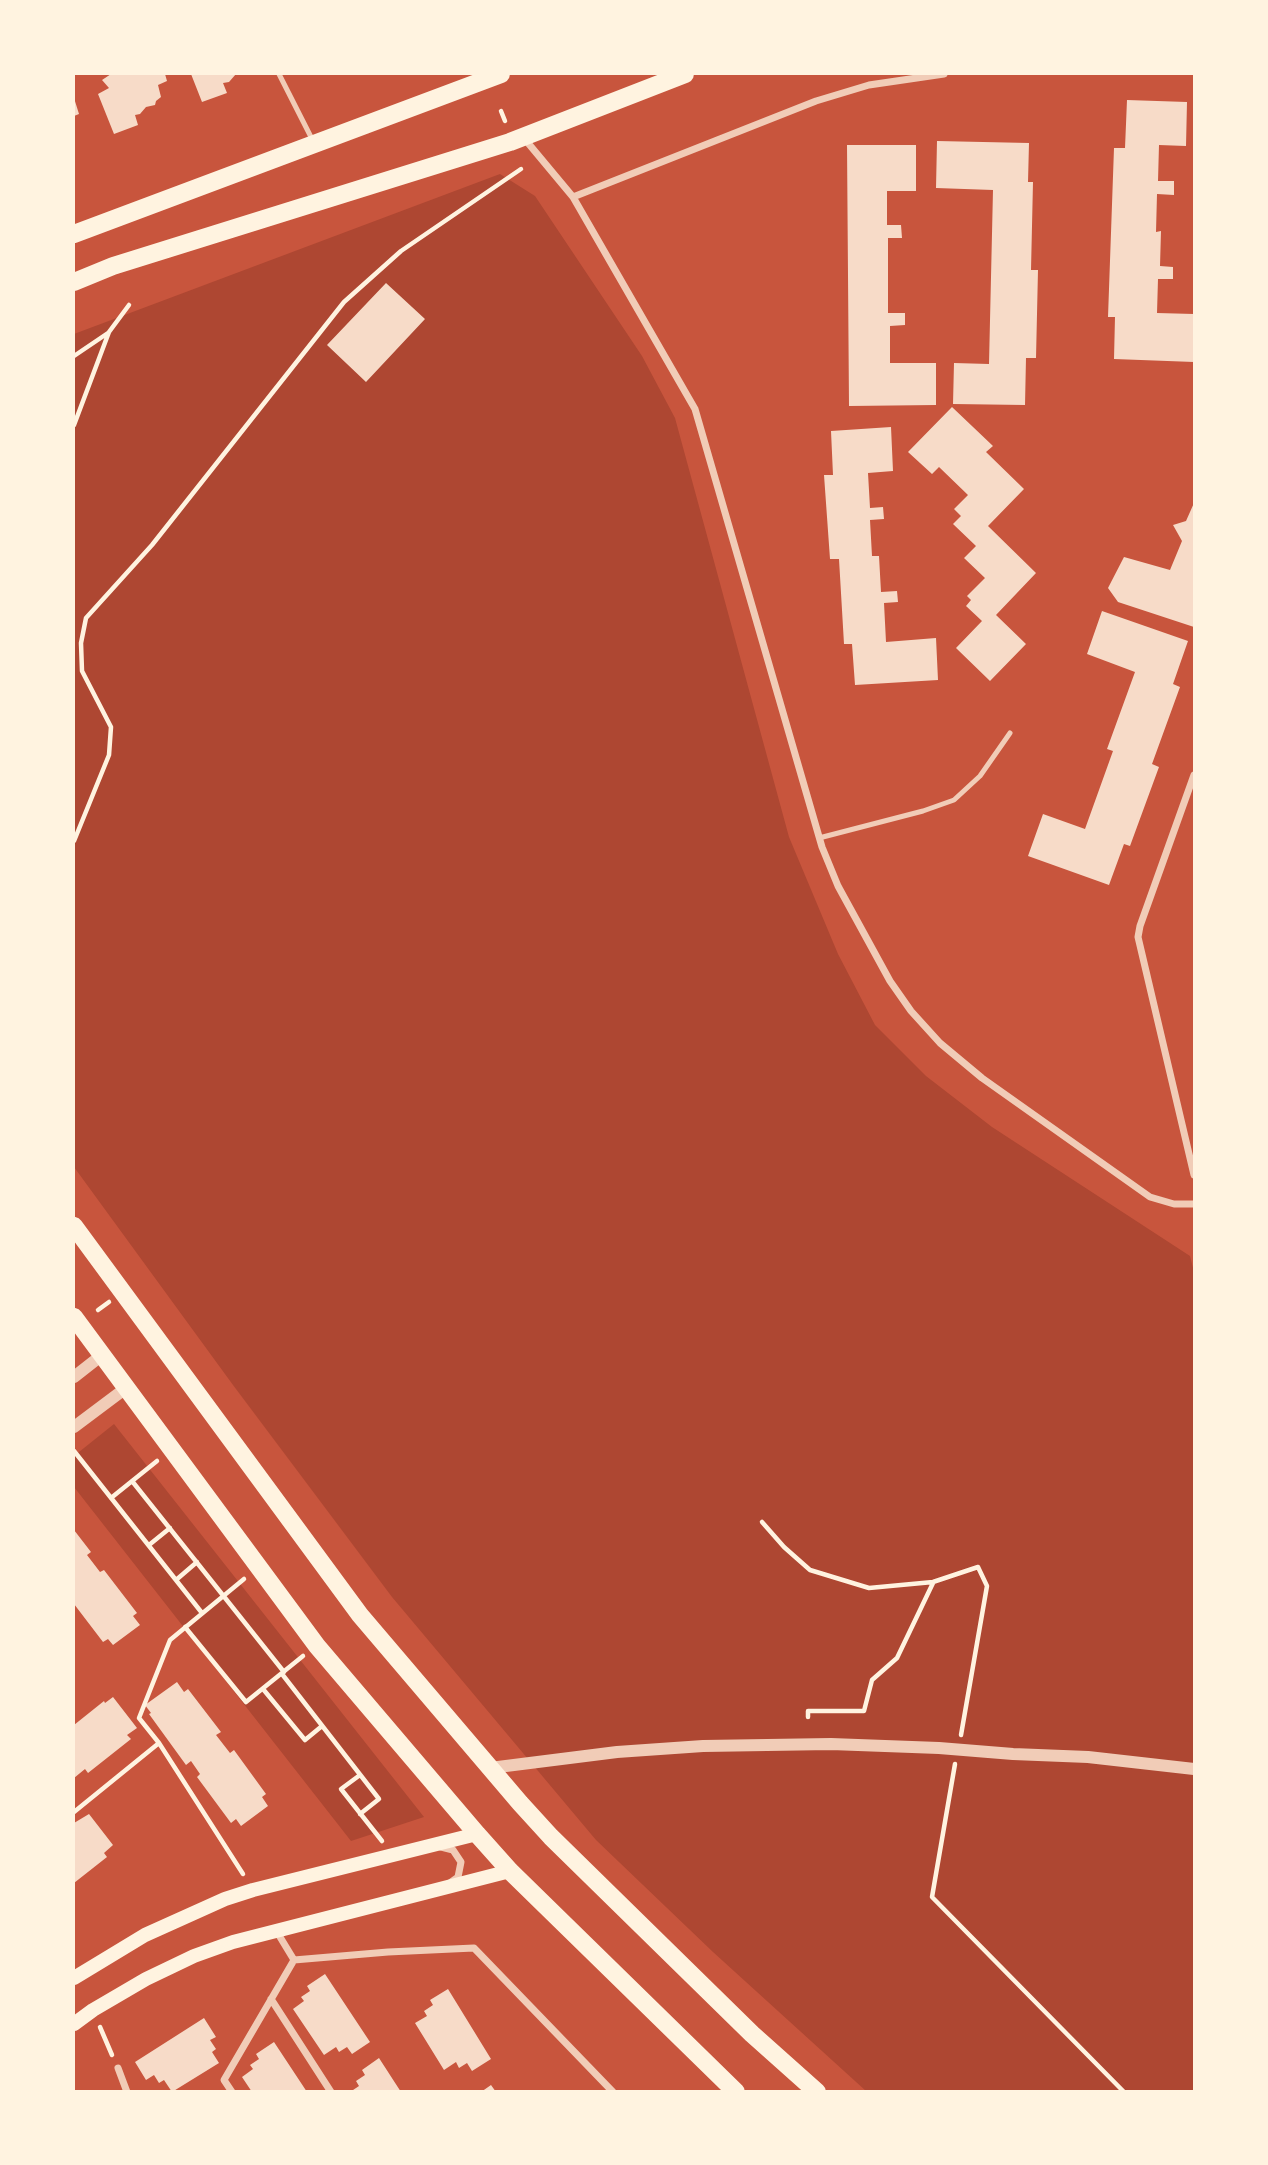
<!DOCTYPE html>
<style>
body{margin:0}
#map{position:relative;width:1268px;height:2165px;overflow:hidden;background:#c8553d;font-family:"Libre Baskerville",serif}
canvas{display:block}
.frame{position:absolute;inset:0;border:75px solid #fff3e0;pointer-events:none}
</style>
<div id="map">
<canvas width="1268" height="2165"></canvas>
<div class="frame"></div>
</div>
<script>
const ctx = document.querySelector('canvas').getContext('2d');
ctx.lineJoin = 'round';
function paint(path, color) {
  ctx.fillStyle = color;
  ctx.fill(path, 'evenodd');
}
function shape(rows) {
  const path = new Path2D();
  for (const r of rows) {
    path.moveTo(r[0], r[1]);
    for (let i = 2; i < r.length; i += 2) path.lineTo(r[i], r[i + 1]);
  }
  return path;
}
function trace(path, color, width, dash) {
  ctx.strokeStyle = color;
  ctx.lineWidth = width;
  ctx.lineCap = dash ? 'butt' : 'round';
  ctx.setLineDash(dash || []);
  ctx.stroke(path);
}
paint(shape([
 [500,174,535,196,642,356,675,418,789,837,838,954,875,1025,926,1076,992,1127,1190,1256,1194,1272,1194,2091,866,2091,713,1952,596,1840,392,1597,233,1385,74,1167,74,334],
 [114,1424,424,1817,351,1841,74,1487,74,1456]
]), '#ae4732');
paint(shape([
 [111,74,165,74,167,81,158,85,161,97,156,101,155,105,146,107,140,114,135,115,138,125,114,134,98,94,109,88,102,80],
 [191,74,236,74,229,82,223,83,227,93,202,102],
 [74,98,79,114,74,116],
 [1127,100,1187,102,1186,146,1159,145,1158,181,1174,181,1174,195,1157,194,1156,232,1161,231,1160,266,1173,267,1173,279,1158,279,1157,313,1194,314,1194,362,1114,359,1115,317,1108,317,1114,148,1125,148],
 [937,141,1029,143,1028,182,1033,182,1031,270,1038,270,1036,358,1026,358,1025,405,953,404,954,363,989,364,993,190,936,188],
 [847,145,916,145,916,191,887,191,887,225,901,225,902,238,888,238,888,313,905,313,905,325,890,326,890,363,936,363,936,405,849,406],
 [386,283,425,319,366,382,327,345],
 [952,407,993,446,986,452,1024,489,988,526,1036,573,996,615,1026,644,990,681,956,648,982,621,966,606,971,600,967,596,985,578,964,558,976,546,953,524,961,516,954,509,968,495,939,467,932,474,908,452],
 [891,427,893,471,868,473,870,508,883,507,884,519,870,520,872,556,879,556,881,592,897,591,898,602,884,603,886,642,936,638,938,680,855,685,852,644,844,644,839,559,830,559,824,475,833,475,831,431],
 [1194,503,1194,627,1118,602,1108,588,1124,557,1170,570,1182,541,1173,525,1186,521],
 [1102,611,1188,641,1173,684,1180,687,1152,764,1159,767,1130,846,1124,844,1109,885,1028,856,1043,814,1085,829,1113,751,1107,749,1135,672,1087,654],
 [74,1530,91,1552,87,1555,100,1572,104,1570,137,1613,133,1616,140,1625,113,1645,108,1639,103,1642,74,1604],
 [177,1682,184,1692,188,1689,221,1732,216,1735,230,1753,234,1750,266,1794,262,1797,268,1806,241,1826,236,1819,231,1823,197,1777,200,1774,191,1761,186,1765,149,1714,151,1713,145,1705],
 [113,1697,137,1728,127,1735,131,1739,88,1773,85,1769,74,1778,74,1725,104,1701,105,1703],
 [89,1814,113,1845,104,1853,107,1857,74,1883,74,1823],
 [325,1974,370,2042,352,2054,347,2047,339,2052,336,2047,324,2055,293,2009,304,2001,301,1997,310,1991,307,1986],
 [448,1989,491,2059,472,2071,467,2063,459,2068,456,2062,444,2070,415,2023,427,2016,424,2011,433,2005,430,2000],
 [204,2018,216,2037,210,2040,216,2049,212,2052,219,2063,172,2092,164,2080,159,2083,154,2075,146,2080,135,2062],
 [274,2042,307,2092,252,2092,242,2077,253,2069,250,2065,259,2059,256,2054],
 [379,2058,401,2092,350,2092,359,2086,356,2081,365,2075,362,2070],
 [491,2085,496,2092,481,2092]
]), '#f7dbc8');
trace(shape([
 [501,111,505,121],
 [74,356,108,333],
 [74,425,109,332,129,305],
 [74,841,109,755,111,727,82,671,81,643,86,618,152,545,344,302,401,251,521,169],
 [98,1310,109,1302],
 [74,1451,202,1613],
 [132,1481,284,1672],
 [111,1498,157,1461],
 [762,1522,784,1547,810,1570,869,1588,933,1582,978,1567,987,1586,961,1735],
 [149,1545,170,1528],
 [176,1580,197,1562],
 [185,1627,246,1702,303,1656],
 [282,1674,379,1799,360,1814],
 [263,1689,305,1740,322,1726],
 [808,1717,808,1711,864,1711,872,1680,897,1658,933,1583],
 [159,1743,139,1718,170,1640,244,1579],
 [955,1764,932,1897,1124,2092],
 [360,1775,341,1789,382,1841],
 [74,1812,159,1743,243,1874],
 [100,2027,112,2055]
]), '#fff3e0', 4.5);
trace(shape([
 [279,74,313,141],
 [819,838,923,811,954,800,980,776,1010,733]
]), '#f1ccb7', 5);
trace(shape([
 [523,137,573,197,695,409,822,847,838,886,890,981,911,1011,940,1043,982,1078,1150,1197,1174,1204,1194,1204],
 [573,197,816,101,869,85,944,74],
 [1194,775,1140,926,1138,937,1194,1175],
 [441,1847,453,1850,461,1862,458,1877,451,1882],
 [277,1932,294,1960,388,1952,474,1948,613,2092],
 [271,1999,331,2092],
 [118,2068,127,2092],
 [232,2092,224,2080,294,1960]
]), '#f1ccb7', 7);
trace(shape([
 [74,1377,102,1355],
 [74,1427,126,1388],
 [490,1768,617,1752,703,1746,831,1744,939,1748,1013,1754,1088,1757,1194,1769]
]), '#f1ccb7', 12);
trace(shape([
 [74,1978,145,1935,225,1899,253,1890,477,1834],
 [74,2024,93,2010,146,1979,194,1956,233,1942,510,1871]
]), '#fff3e0', 14);
trace(shape([
 [74,234,501,74],
 [74,282,113,266,510,142,685,74],
 [74,1226,360,1615,520,1803,551,1837,752,2034,817,2092],
 [74,1317,317,1646,477,1834,510,1871,736,2092]
]), '#fff3e0', 18);
</script>
